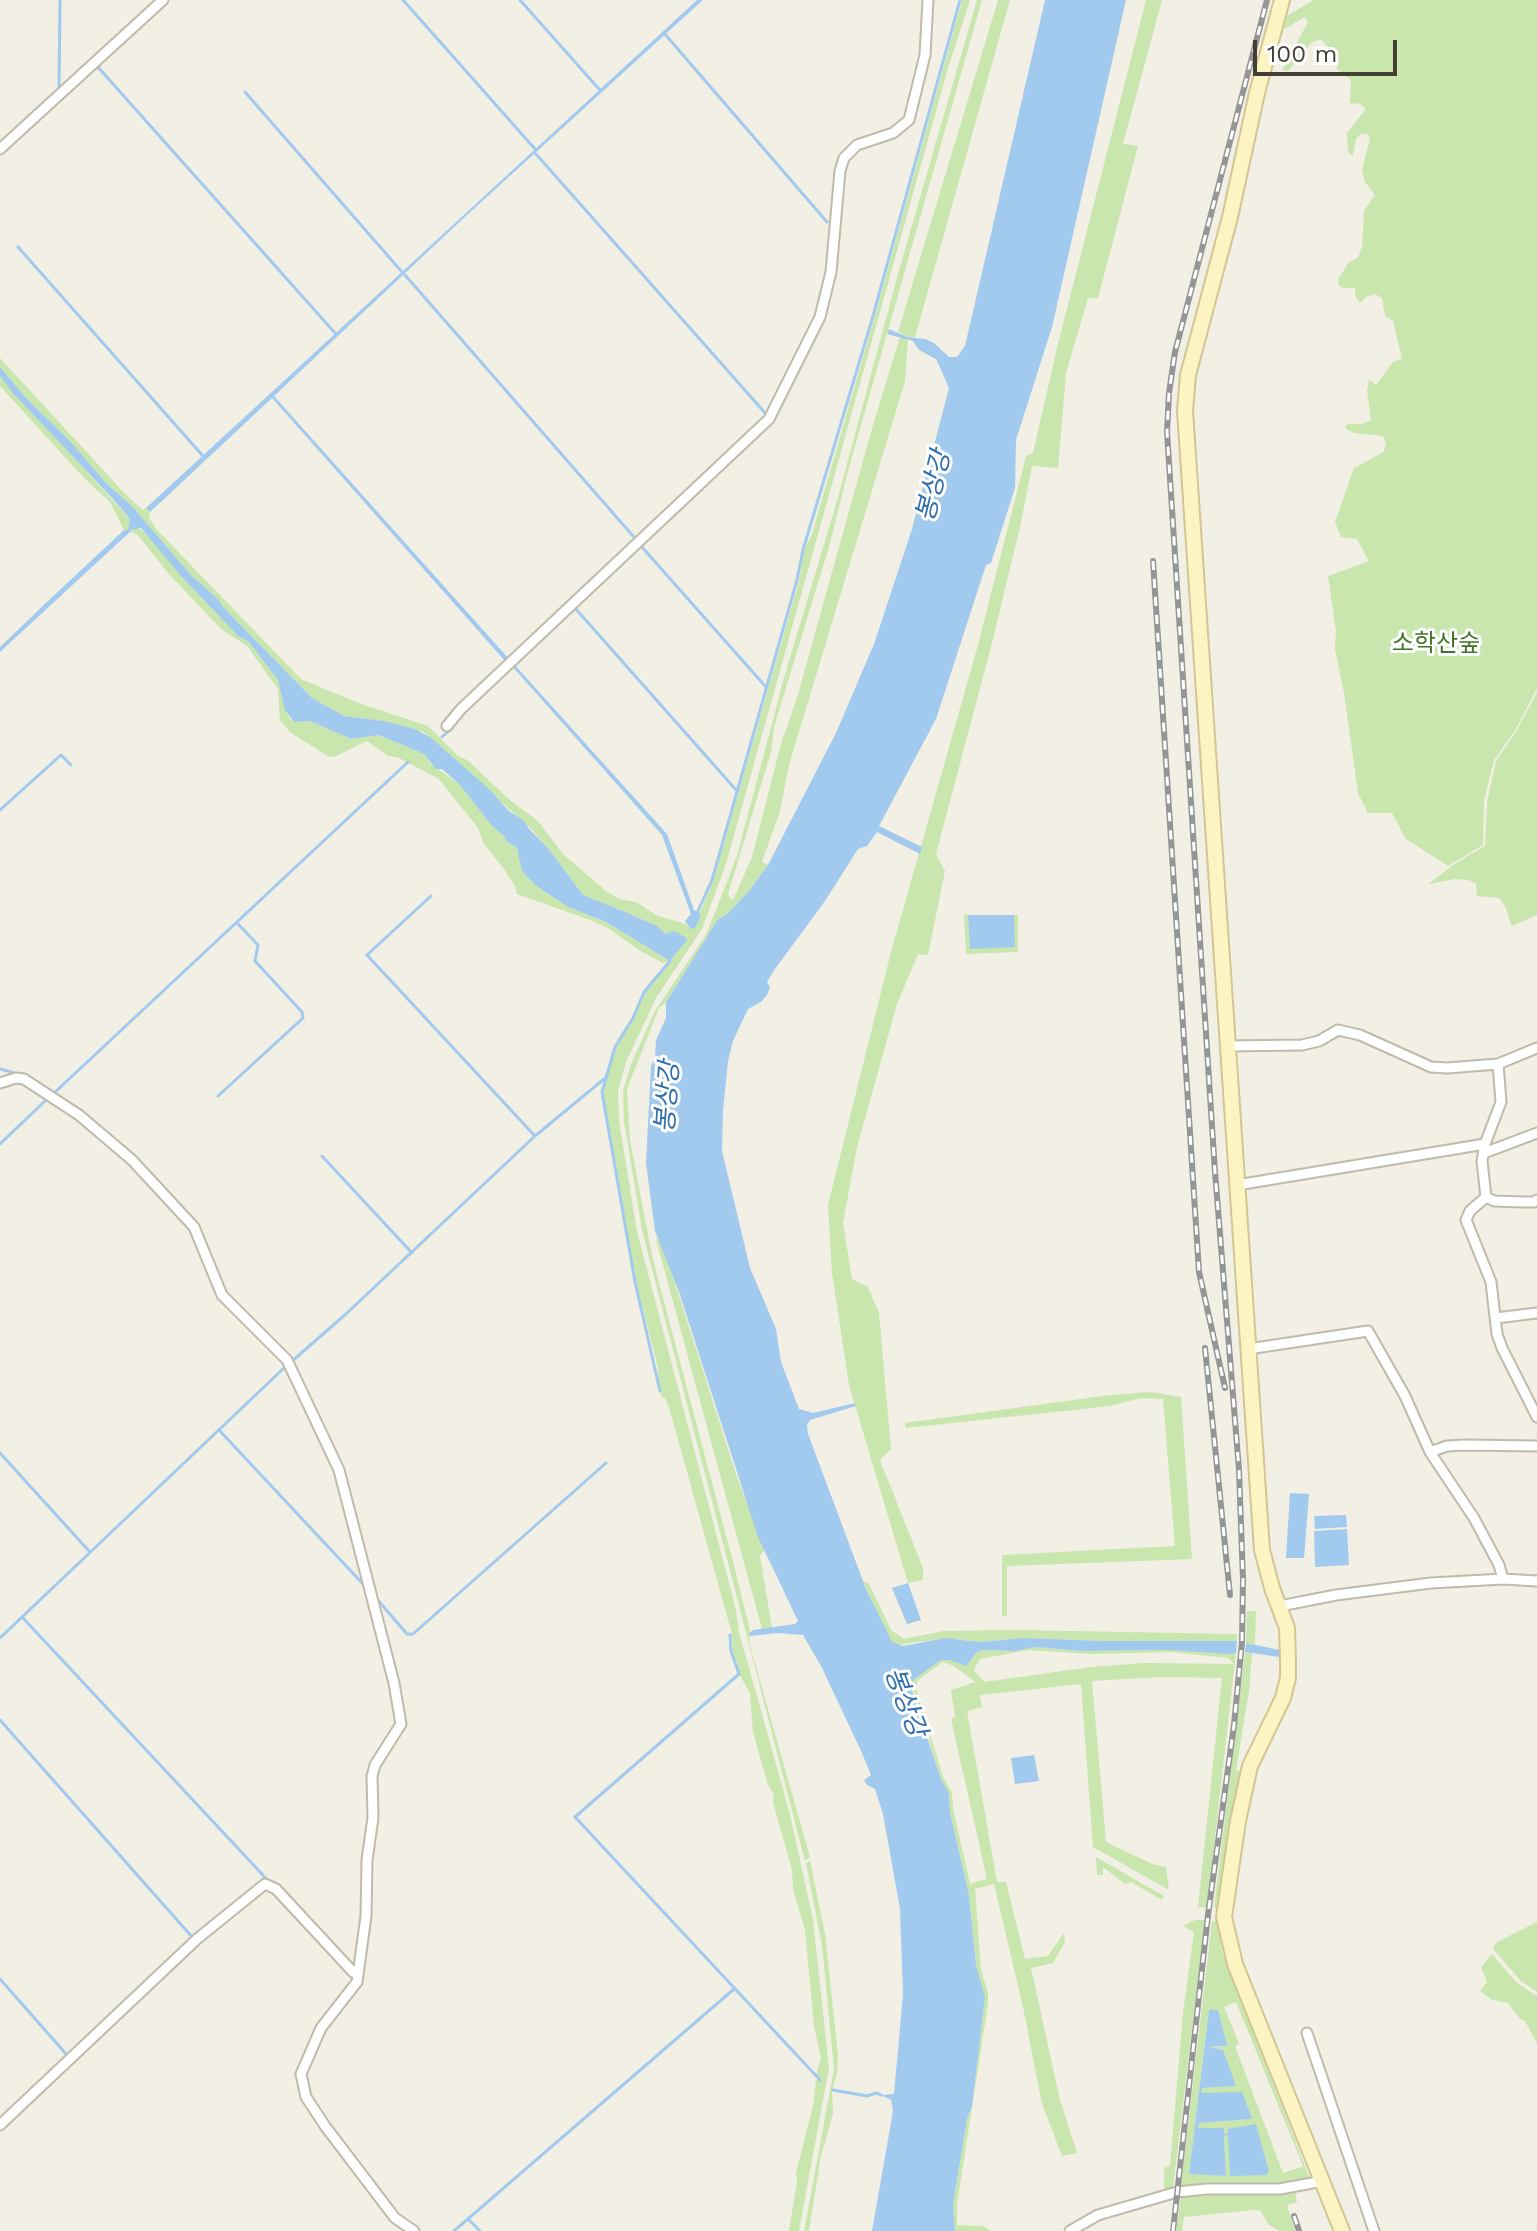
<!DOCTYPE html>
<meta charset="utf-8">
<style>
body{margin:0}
#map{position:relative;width:1537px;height:2231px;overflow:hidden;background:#f2efe5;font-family:"Work Sans",sans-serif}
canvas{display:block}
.scale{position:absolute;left:1253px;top:40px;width:144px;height:36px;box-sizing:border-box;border:4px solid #443f35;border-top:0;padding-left:10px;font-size:24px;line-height:28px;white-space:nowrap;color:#443f35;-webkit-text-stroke:6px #fff;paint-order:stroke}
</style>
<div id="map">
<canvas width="1537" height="2231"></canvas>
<div class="scale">100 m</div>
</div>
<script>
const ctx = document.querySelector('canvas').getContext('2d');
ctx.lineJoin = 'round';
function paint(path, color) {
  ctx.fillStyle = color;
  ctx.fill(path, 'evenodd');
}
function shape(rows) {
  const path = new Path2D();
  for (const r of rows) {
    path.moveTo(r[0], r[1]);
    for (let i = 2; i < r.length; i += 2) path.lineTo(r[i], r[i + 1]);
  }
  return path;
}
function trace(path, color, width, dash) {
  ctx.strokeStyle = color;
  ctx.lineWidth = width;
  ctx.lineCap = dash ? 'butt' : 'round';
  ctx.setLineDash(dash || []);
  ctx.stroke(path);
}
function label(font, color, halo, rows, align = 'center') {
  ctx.font = font + ' "Work Sans","Noto Sans KR",sans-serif';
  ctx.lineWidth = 6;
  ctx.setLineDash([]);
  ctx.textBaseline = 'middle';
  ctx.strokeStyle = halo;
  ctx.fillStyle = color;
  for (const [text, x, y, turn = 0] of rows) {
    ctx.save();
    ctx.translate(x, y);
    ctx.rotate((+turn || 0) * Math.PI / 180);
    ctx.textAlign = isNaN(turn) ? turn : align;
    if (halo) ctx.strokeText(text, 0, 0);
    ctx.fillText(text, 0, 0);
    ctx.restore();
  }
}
paint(shape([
 [962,0,970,0,948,68,726,864,702,929,656,998,626,1062,618,1091,619,1121,637,1231,735,1606,739,1632,790,1814,813,1920,829,2068,799,2231,789,2231,797,2181,796,2173,813,2106,816,2080,821,2079,816,2075,821,2058,814,2026,805,1930,793,1889,792,1870,773,1802,774,1794,768,1785,753,1732,750,1694,740,1675,733,1651,732,1634,669,1407,665,1398,661,1397,657,1364,636,1282,603,1092,612,1055,634,1018,645,992,687,939,666,934,657,926,630,914,583,895,548,848,528,826,424,732,384,721,344,716,312,698,223,607,218,599,190,574,132,506,107,484,68,439,26,398,0,367,0,358,129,498,143,510,146,508,150,512,149,518,158,531,301,679,361,704,428,726,458,756,467,760,511,801,537,820,563,854,606,891,619,899,636,902,658,916,686,924,690,928,700,913,713,881,799,581,804,551,812,534,873,323],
 [977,0,982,0,848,471,829,547,774,727,771,752,728,894,731,900,734,898,752,857,781,744,797,698,873,425,900,337,908,339,905,381,789,765,780,811,762,862,768,865,749,891,726,915,718,919,666,1002,659,1008,627,1089,630,1141,653,1260,732,1558,750,1630,749,1642,810,1857,805,1861,642,1230,624,1121,623,1091,631,1064,655,1011,707,933,737,856,784,678,837,501,898,274],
 [998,0,1010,0,915,337,907,337,898,332],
 [1146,0,1162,0,1123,144,1138,146,1098,298,1088,298,1066,373,1058,468,1032,466,1020,527,991,647,936,854,945,871,928,955,918,954,897,1004,857,1147,843,1223,852,1279,868,1287,879,1313,891,1449,880,1460,923,1568,923,1580,908,1583,849,1385,832,1273,828,1205,891,952,978,645,1026,456,1033,453,1058,344],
 [1314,0,1537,0,1537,688,1516,729,1494,760,1484,801,1483,845,1448,866,1406,839,1392,813,1368,813,1358,793,1344,693,1335,649,1336,631,1328,576,1369,561,1357,539,1341,537,1335,522,1354,468,1384,452,1386,443,1383,436,1354,433,1345,428,1347,424,1363,424,1371,420,1367,390,1369,380,1376,385,1393,362,1402,359,1393,321,1385,316,1382,298,1375,294,1366,297,1360,303,1355,296,1355,288,1342,288,1338,284,1339,278,1349,262,1358,258,1362,247,1364,211,1375,195,1365,182,1362,170,1370,138,1367,134,1361,134,1356,139,1353,156,1348,152,1347,133,1366,109,1360,104,1350,103,1351,80,1337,69,1336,56,1321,39,1311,43,1288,71,1282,70,1308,22,1304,17,1285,29,1283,24,1288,15],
 [0,376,137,527,152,539,181,576,238,636,249,642,278,680,289,718,294,722,310,721,351,739,379,735,424,754,430,763,460,785,491,825,505,836,506,841,517,848,526,875,535,885,568,907,606,922,670,961,663,963,639,950,606,927,590,920,517,894,515,886,504,869,484,844,478,828,439,779,397,757,388,756,367,741,334,757,328,756,291,733,280,720,278,689,247,646,221,629,168,573,137,534,124,530,110,502,84,478,0,386],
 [1537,692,1537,915,1512,926,1505,906,1499,898,1477,896,1476,884,1469,880,1455,879,1428,884,1456,863,1485,846,1487,802,1496,761,1517,730],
 [964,914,968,915,970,948,1014,946,1014,915,1018,915,1018,952,966,954],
 [656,1239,660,1239,667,1258,737,1477,765,1550,760,1555,772,1628,762,1629],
 [1151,1392,1181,1397,1192,1559,1007,1566,1007,1616,1002,1616,1002,1555,1175,1546,1163,1399,1141,1398,1110,1406,906,1428,905,1423,1110,1395],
 [863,1581,869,1584,891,1630,904,1639,944,1631,1015,1630,1237,1634,1237,1641,1102,1641,1024,1638,980,1642,945,1638,898,1645,892,1642,886,1632],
 [1247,1611,1256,1611,1255,1644,1246,1643],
 [1036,1647,1080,1651,1170,1650,1236,1653,1207,1908,1198,1907,1222,1678,1159,1677,1092,1681,1106,1842,1152,1864,1166,1867,1169,1890,1093,1847,1081,1684,980,1695,982,1707,967,1711,997,1882,1006,1882,1025,1959,1048,1956,1064,1933,1065,1942,1053,1963,1031,1968,1060,2100,1077,2153,1062,2156,1042,2104,1023,2007,994,1884,975,1889,981,1970,988,1993,988,2004,957,2204,957,2225,983,2226,990,2231,955,2231,953,2205,967,2119,972,2107,984,2004,976,1965,969,1895,950,1812,949,1794,941,1779,912,1685,913,1680,941,1660,950,1660,966,1665,977,1652,984,1650,1015,1651],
 [1028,1650,1092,1654,1171,1652,1228,1658,1234,1664,1144,1663,1091,1667,984,1682,974,1670,980,1659],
 [943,1662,954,1666,976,1682,951,1690,955,1717,951,1719,987,1879,970,1884,953,1809,952,1793,943,1777,916,1688,918,1680],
 [1245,1652,1252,1653,1249,1691,1236,1770,1241,1772,1220,1909,1214,1908],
 [1096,1857,1164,1896,1162,1900,1131,1882,1125,1884,1103,1867,1103,1875,1097,1875],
 [810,1860,825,1934,838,2055,837,2073,832,2091,833,2114,821,2156,809,2231,804,2231,834,2069,822,1945,806,1864],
 [1195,1920,1205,1920,1173,2188,1164,2189,1164,2168,1170,2166,1183,2013,1194,1932,1183,1926],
 [1212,1921,1218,1921,1222,1951,1310,2179,1274,2186,1181,2187],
 [1236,2002,1303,2166,1302,2167,1283,2173,1235,2046,1239,2044,1224,2007],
 [1209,2010,1223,2047,1206,2047,1235,2086,1201,2088,1201,2094,1252,2119,1198,2123,1198,2128,1228,2133,1224,2135,1226,2176,1189,2174],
 [1537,1922,1537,1992,1520,1980,1493,1949,1497,1942],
 [1492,1954,1517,1983,1537,1996,1537,2044,1525,2021,1520,2019,1508,2003,1492,2000,1480,1991,1487,1982,1481,1967],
 [1206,2192,1295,2192,1297,2202,1287,2205,1295,2231,1280,2231,1268,2224,1261,2211,1254,2210,1184,2217,1182,2231,1176,2231,1181,2196]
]), '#c8e6ae');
paint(shape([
 [697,0,703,0,467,215,274,396,509,659,505,661,272,398,164,499,150,512,146,508],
 [1045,0,1126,0,1052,327,1016,440,1015,488,991,563,986,565,936,719,879,826,922,847,920,854,877,832,867,846,858,849,825,901,775,969,767,982,770,987,767,995,761,1002,748,1009,733,1041,728,1061,723,1110,722,1151,750,1268,776,1329,781,1362,799,1409,813,1413,855,1403,856,1406,810,1420,807,1425,808,1434,866,1589,892,1642,903,1646,945,1638,980,1642,1024,1638,1102,1641,1237,1641,1236,1653,1228,1654,1170,1650,1080,1651,1036,1647,1015,1651,984,1650,977,1652,966,1666,950,1660,941,1660,913,1680,912,1690,915,1701,941,1779,949,1794,950,1812,969,1895,976,1965,985,1997,972,2107,967,2119,953,2205,955,2231,872,2231,893,2111,891,2100,881,2095,894,2094,903,1994,900,1909,883,1814,875,1789,867,1785,864,1780,871,1775,862,1753,822,1668,803,1635,778,1633,750,1636,749,1633,753,1630,795,1624,798,1621,758,1537,679,1292,655,1231,646,1163,651,1066,655,1058,656,1040,666,1018,666,1002,718,919,726,915,749,891,768,865,836,733,874,644,912,529,949,388,936,359,919,350,913,341,887,334,889,329,907,337,925,339,934,343,949,357,957,357,965,346],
 [0,367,26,398,68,439,107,484,132,506,190,574,218,599,223,607,312,698,344,716,384,721,415,729,430,737,490,790,509,811,523,820,530,830,548,848,583,895,630,914,657,926,666,934,674,931,688,939,670,961,606,922,568,907,535,885,522,871,517,848,506,841,504,836,491,825,460,785,442,769,436,769,424,754,379,735,351,739,310,721,294,722,285,710,278,680,249,642,238,636,181,576,141,528,130,530,131,531,0,652,0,647,48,601,124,530,128,530,130,519,113,499,12,392,0,376],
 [513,663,667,834,694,910,700,913,700,919,694,929,690,928,685,921,691,914,662,835,511,665],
 [968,915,1014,915,1015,947,970,949],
 [1290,1493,1309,1494,1304,1558,1286,1558],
 [1346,1515,1347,1527,1315,1529,1314,1516],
 [1347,1529,1349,1565,1315,1567,1314,1531],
 [908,1583,921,1620,907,1624,892,1588],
 [1246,1643,1280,1650,1279,1657,1245,1652],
 [1034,1755,1039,1781,1015,1784,1011,1758],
 [1209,2010,1218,2010,1227,2046,1207,2047,1223,2050,1236,2086,1202,2088,1201,2093,1242,2092,1252,2119,1199,2123,1198,2128,1224,2128,1224,2133,1228,2133,1228,2129,1256,2124,1269,2172,1266,2175,1230,2176,1228,2135,1224,2136,1226,2176,1189,2174]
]), '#a2c9ee');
trace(shape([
 [403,0,535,149],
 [520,0,599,89],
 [664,33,827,222],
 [97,66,335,333],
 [59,87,60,0],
 [245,92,402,272],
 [536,154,766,414],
 [18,247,203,456],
 [405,275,633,536],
 [641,546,766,687],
 [575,608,737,791],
 [442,737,452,728,455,722],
 [0,810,61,755,71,765],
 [431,896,367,955,534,1135],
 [698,911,712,880,797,580,803,550,871,323,960,0],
 [0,1069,18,1074],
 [53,1094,408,762],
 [218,1096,303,1018,302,1012,255,961,258,945,238,924],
 [0,1144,46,1100],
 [322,1156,412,1253],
 [290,1363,347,1313,535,1136,604,1079],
 [660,1391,635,1282,602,1092,615,1047,633,1018,644,992,670,961],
 [219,1430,363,1584],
 [0,1453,89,1551],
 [376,1598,407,1634,413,1634,606,1463],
 [22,1617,261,1873,266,1879,264,1882],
 [730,1635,731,1651,739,1674,575,1817,820,2080],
 [0,1638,284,1368],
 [0,1720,193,1938],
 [0,1979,67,2055],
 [833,2090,867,2096,876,2093,881,2095],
 [468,2219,480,2231],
 [454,2231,734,1989]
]), '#a2c9ee', 3);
const minor = shape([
 [0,149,163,0],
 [447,726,461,709,769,419,820,317,831,272,840,171,844,158,857,145,893,133,909,120,925,55,928,0],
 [1227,1046,1302,1045,1319,1041,1338,1030,1360,1035,1431,1067,1447,1068,1498,1064,1537,1048],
 [1498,1064,1501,1102,1485,1144,1482,1161,1486,1197,1470,1211,1466,1220,1491,1282,1497,1334,1502,1348,1537,1417],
 [0,1083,16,1078,24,1079,79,1115,132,1160,194,1227,222,1295,287,1360,339,1470,394,1683,401,1724,375,1765,372,1776,373,1818,367,1860,366,1916,357,1982,321,2028,301,2074,306,2097,325,2126,395,2218,414,2231],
 [1484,1153,1537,1133],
 [1237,1185,1485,1144],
 [1486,1197,1494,1201,1523,1202,1534,1202,1537,1200],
 [1496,1318,1537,1313],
 [1248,1349,1368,1331,1405,1396,1430,1452,1474,1518,1499,1565,1503,1579],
 [1430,1452,1447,1446,1464,1445,1537,1446],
 [1280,1606,1336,1595,1431,1583,1503,1579,1537,1581],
 [1307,2033,1374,2231],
 [0,2125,197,1939,265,1884,276,1889,353,1972,358,1974],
 [1070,2231,1098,2215,1177,2192,1207,2189,1280,2189,1323,2181]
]);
const secondary = shape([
 [1282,0,1257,93,1230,217,1188,375,1185,411,1262,1550,1272,1588,1287,1628,1288,1659,1288,1678,1283,1698,1250,1766,1238,1821,1224,1917,1235,1964,1342,2231]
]);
trace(minor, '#c0baab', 13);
trace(secondary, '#d2c695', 18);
trace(minor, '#fff', 9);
trace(secondary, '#fdf4c4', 14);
const rail = shape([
 [1153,561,1199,1272,1225,1388],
 [1205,1348,1230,1595],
 [1294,2216,1299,2231],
 [1173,2231,1208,1915,1234,1725,1242,1642,1243,1580,1239,1470,1215,1172,1167,432,1169,393,1175,352,1267,0]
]);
trace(rail, '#959595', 6);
trace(rail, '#fff', 3, [9]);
label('24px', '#407529', '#fff', [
 ["소학산숲",1436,644]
]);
label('italic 26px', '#306fae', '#fff', [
 ["봉상강",934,486,-76],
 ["봉상강",668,1097,-86],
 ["봉상강",905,1702,69]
]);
</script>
